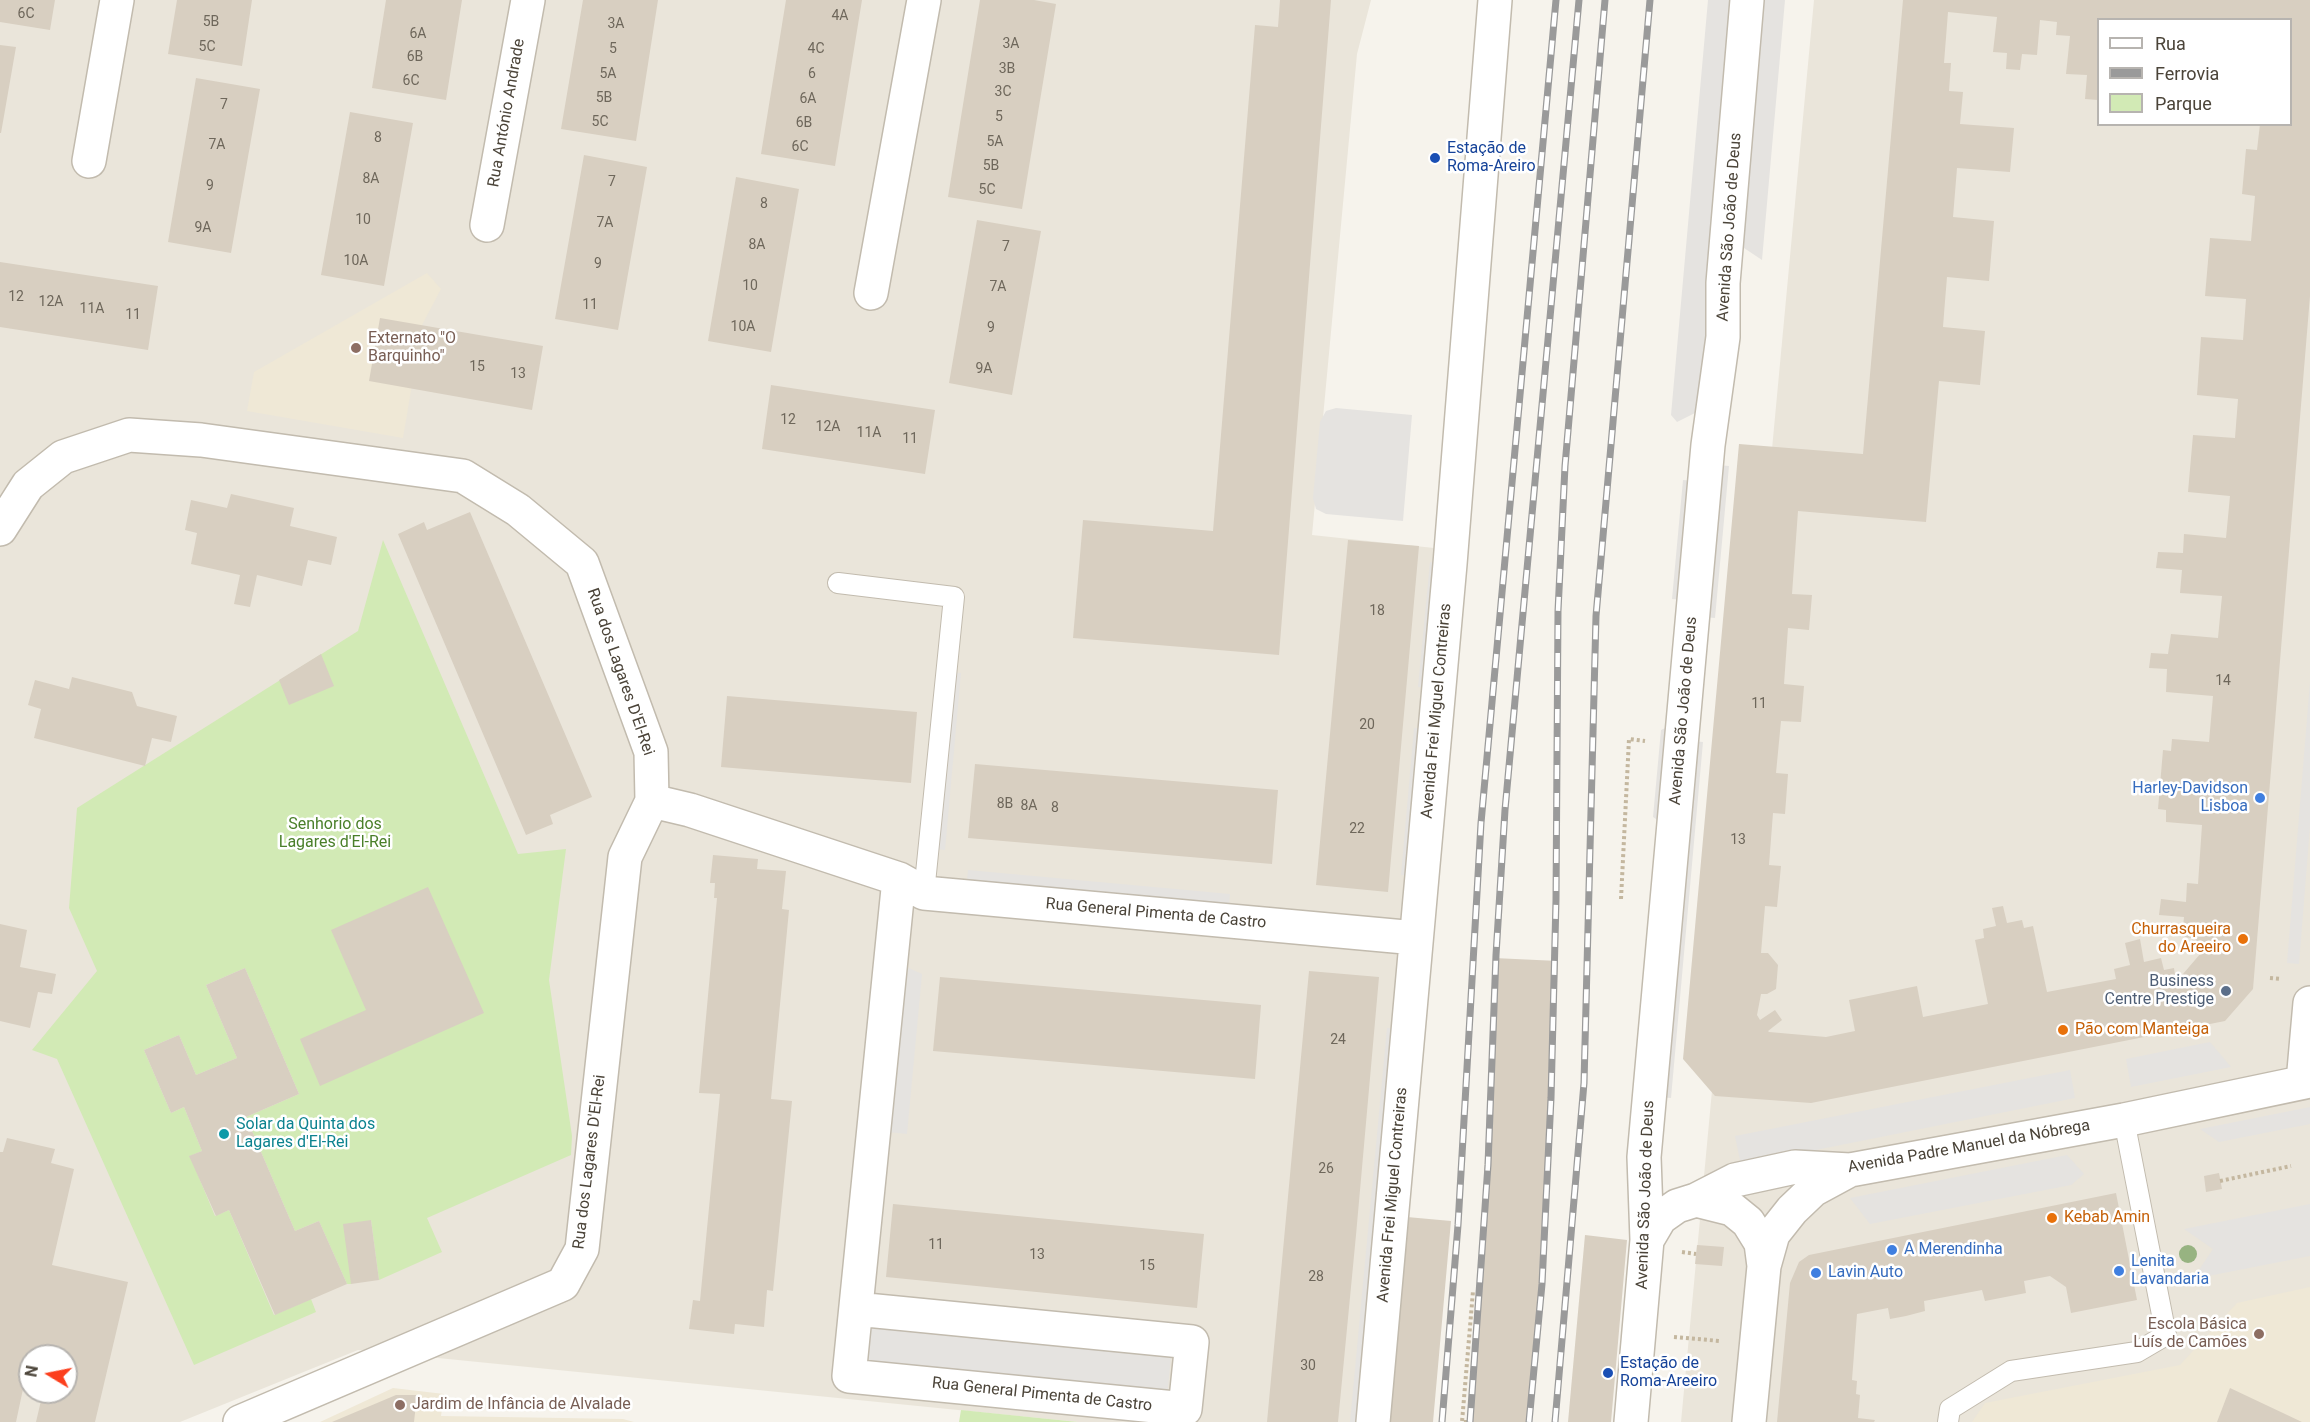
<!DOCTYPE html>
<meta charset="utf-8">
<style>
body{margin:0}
#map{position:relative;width:2310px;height:1422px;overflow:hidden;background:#f6f3ec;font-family:Roboto,sans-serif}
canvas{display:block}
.legend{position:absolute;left:2097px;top:18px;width:195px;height:108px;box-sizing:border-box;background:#fff;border:2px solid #b7b4b0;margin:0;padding:8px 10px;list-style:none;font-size:18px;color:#4b4439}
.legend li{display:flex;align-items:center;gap:12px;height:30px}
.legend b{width:30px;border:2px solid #b7b4b0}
.north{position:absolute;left:18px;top:1344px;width:60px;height:60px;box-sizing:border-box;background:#fff;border:2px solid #b7b4b0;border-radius:50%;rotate:280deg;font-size:16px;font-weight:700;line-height:24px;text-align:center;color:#4b4439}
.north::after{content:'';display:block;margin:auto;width:21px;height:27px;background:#fc3f1d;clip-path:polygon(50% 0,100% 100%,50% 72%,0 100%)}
</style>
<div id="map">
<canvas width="2310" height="1422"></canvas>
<ul class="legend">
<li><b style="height:8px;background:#fff"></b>Rua</li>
<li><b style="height:8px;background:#9a9a9a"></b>Ferrovia</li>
<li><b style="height:16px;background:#d2eab5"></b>Parque</li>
</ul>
<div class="north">N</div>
</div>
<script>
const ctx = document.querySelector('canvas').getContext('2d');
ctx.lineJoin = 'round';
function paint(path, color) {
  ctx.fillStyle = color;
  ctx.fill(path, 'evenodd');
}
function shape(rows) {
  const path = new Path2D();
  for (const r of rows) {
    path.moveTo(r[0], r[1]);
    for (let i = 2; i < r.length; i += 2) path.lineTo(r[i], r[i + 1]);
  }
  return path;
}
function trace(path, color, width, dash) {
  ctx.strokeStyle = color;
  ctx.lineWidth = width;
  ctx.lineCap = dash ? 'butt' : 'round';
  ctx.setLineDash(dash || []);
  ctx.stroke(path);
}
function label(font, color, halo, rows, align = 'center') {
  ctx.font = font + ' Roboto,sans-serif';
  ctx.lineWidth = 5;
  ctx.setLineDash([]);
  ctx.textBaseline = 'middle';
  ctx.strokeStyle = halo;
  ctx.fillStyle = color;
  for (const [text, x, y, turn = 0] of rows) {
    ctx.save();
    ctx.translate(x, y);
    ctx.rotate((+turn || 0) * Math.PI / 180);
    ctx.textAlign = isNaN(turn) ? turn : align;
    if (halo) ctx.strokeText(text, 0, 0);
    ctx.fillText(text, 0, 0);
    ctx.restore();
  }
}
paint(shape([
 [0,0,1371,0,1357,54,1312,535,1434,548,1358,1422,1078,1422,358,1350,180,1422,0,1422],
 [30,1356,66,1356,66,1392,30,1392],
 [1814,0,2310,0,2310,1422,1681,1422],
 [2098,20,2290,20,2290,124,2098,124]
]), '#eae5da');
paint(shape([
 [427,273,441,289,422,325,403,438,247,411,254,372],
 [2310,1287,2310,1422,1972,1422,1985,1403,2180,1365,2237,1303],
 [393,1388,444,1394,441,1416,623,1419,634,1422,320,1422]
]), '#efe8d6');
paint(shape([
 [383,540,518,854,566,849,549,980,572,1136,571,1155,427,1218,442,1252,379,1280,371,1220,351,1284,347,1284,319,1221,295,1231,246,1117,299,1094,245,968,206,985,237,1058,196,1075,179,1035,144,1050,171,1113,184,1107,202,1151,190,1156,215,1216,229,1210,274,1315,311,1299,316,1312,194,1365,57,1059,32,1050,97,971,69,908,77,808,358,631],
 [961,1410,1078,1422,959,1422]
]), '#d2eab5');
paint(shape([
 [1708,0,1737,0,1701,410,1677,422,1671,415],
 [1759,0,1785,0,1762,260,1738,244],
 [1336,408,1412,415,1403,521,1326,514,1316,509,1313,498,1320,422,1326,411],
 [1717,465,1729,466,1715,618,1703,617],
 [1683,480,1695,481,1684,600,1672,599],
 [1430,562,1442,563,1430,688,1418,687],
 [949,672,961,673,945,850,933,849],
 [2310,682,2310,826,2299,964,2287,963],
 [1674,724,1665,825,1653,817,1661,730],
 [1414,728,1426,729,1412,876,1401,875],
 [1692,741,1703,742,1671,1098,1659,1097],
 [968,870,1230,894,1229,906,967,881],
 [895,962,922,974,907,1134,879,1131],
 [1387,1028,1398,1029,1362,1422,1350,1422],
 [2210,1042,2231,1067,2131,1087,2126,1059],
 [2070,1070,2075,1098,1741,1165,1735,1136],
 [2310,1107,2310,1124,2219,1142,2200,1129],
 [2067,1155,2084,1174,2071,1185,1870,1224,1850,1198],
 [2310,1204,2310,1256,2193,1279,2213,1249,2184,1229],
 [872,1323,1171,1357,1167,1397,868,1363]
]), '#e5e3e0');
paint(shape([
 [0,0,55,0,50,30,0,22],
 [177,0,252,0,242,66,168,54],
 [386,0,462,0,446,100,372,88],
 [583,0,658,0,636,141,561,129],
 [786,0,862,0,835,166,761,154],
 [980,0,1034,0,1056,4,1022,209,948,197],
 [1280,0,1331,0,1279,655,1073,638,1083,520,1213,531,1255,25,1278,27],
 [1903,0,2310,0,2310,296,2253,989,2225,1021,1811,1103,1715,1096,1683,1059,1739,444,1863,454],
 [1948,12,1997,17,1993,52,2007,53,2006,69,2020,70,2022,54,2037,55,2040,20,2057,22,2056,35,2070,36,2066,74,2087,75,2085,99,2098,100,2098,20,2290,20,2290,124,2260,124,2257,150,2246,149,2242,194,2255,196,2251,241,2210,238,2205,296,2246,299,2243,340,2201,337,2197,395,2238,399,2235,438,2193,435,2188,492,2230,496,2226,538,2184,534,2183,553,2158,552,2156,568,2182,570,2180,593,2222,596,2218,638,2171,634,2168,654,2151,653,2149,668,2167,669,2166,692,2213,696,2209,742,2172,739,2171,751,2163,750,2158,809,2166,810,2166,822,2202,825,2198,884,2187,883,2186,902,2161,899,2159,915,2184,917,2182,937,2192,938,2192,946,2202,948,2201,953,2183,974,2175,975,2174,968,2164,970,2161,958,2144,962,2140,939,2125,943,2130,965,2114,969,2116,979,2047,992,2033,926,2024,928,2022,920,2007,923,2003,906,1992,908,1996,926,1983,929,1984,938,1975,940,1988,1004,1923,1017,1917,986,1849,1000,1855,1031,1826,1037,1769,1032,1768,1031,1782,1020,1775,1010,1760,1020,1757,1015,1761,994,1767,994,1776,989,1778,965,1768,953,1761,953,1765,906,1777,907,1781,866,1769,865,1773,813,1785,814,1788,774,1776,773,1781,721,1801,722,1804,686,1784,684,1788,628,1809,630,1812,595,1792,594,1798,511,1926,522,1939,381,1980,385,1985,331,1943,327,1945,301,1947,277,1989,281,1994,221,1953,217,1957,168,2010,172,2014,128,1960,124,1963,92,1949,91,1951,63,1944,63],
 [0,45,16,47,1,133,0,133],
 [196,78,260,89,231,253,168,242],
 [350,112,413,123,384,286,321,275],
 [584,155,647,167,618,330,555,319],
 [736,177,799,189,771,352,708,341],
 [977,220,1041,231,1012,395,949,383],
 [0,262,158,286,148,350,0,327],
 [380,318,543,346,532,410,369,381],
 [771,385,935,410,925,474,762,449],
 [231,494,294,508,290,526,337,537,331,565,308,560,302,586,257,575,250,607,234,604,240,575,191,564,197,533,185,530,191,500,227,508],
 [470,512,592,797,550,815,553,824,526,835,398,534,424,522,427,530],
 [1348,540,1419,546,1388,892,1316,885],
 [321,654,334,686,289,705,279,680],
 [72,677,132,692,137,706,177,716,171,742,152,738,145,766,34,738,41,709,28,705,35,680,69,689],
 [727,696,917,712,911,783,721,767],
 [975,764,1278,790,1272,864,968,838],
 [713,855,758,859,757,869,786,871,782,909,789,910,771,1099,792,1101,773,1291,767,1290,764,1327,735,1324,734,1334,689,1329,693,1300,700,1301,720,1094,699,1093,717,898,714,898,715,883,710,883],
 [428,887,484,1013,320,1086,300,1039,366,1010,331,930],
 [0,924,27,930,20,967,56,974,52,994,38,992,30,1028,0,1021],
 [1494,958,1558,961,1542,1298,1531,1422,1467,1422,1479,1291],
 [245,968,299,1094,246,1117,295,1231,319,1221,347,1284,275,1315,229,1210,216,1216,189,1156,202,1151,184,1107,171,1113,144,1050,179,1035,196,1075,237,1058,206,985],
 [1309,971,1379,977,1356,1235,1338,1422,1267,1422],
 [940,977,1261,1005,1255,1079,933,1051],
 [7,1138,55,1149,51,1163,74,1169,52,1265,128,1282,95,1422,36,1422,43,1392,66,1392,66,1356,30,1356,16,1422,0,1422,0,1152,3,1152],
 [2219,1173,2222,1189,2206,1192,2204,1176],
 [2116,1193,2137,1300,2071,1313,2066,1287,2050,1276,2024,1281,2026,1293,1985,1301,1982,1290,1924,1301,1925,1311,1906,1316,1890,1319,1888,1308,1857,1314,1852,1380,1857,1381,1856,1394,1860,1395,1858,1418,1875,1420,1874,1422,1777,1422,1790,1283,1799,1262,1809,1255],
 [893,1204,1204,1234,1197,1308,886,1277],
 [1407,1217,1451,1221,1433,1422,1388,1422],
 [371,1220,379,1280,351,1284,343,1224],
 [1585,1235,1627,1240,1611,1422,1568,1422],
 [1697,1245,1724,1247,1722,1266,1695,1264],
 [2230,1388,2302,1422,2217,1422],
 [396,1395,417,1395,414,1422,332,1422]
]), '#d8cfc1');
const lane = shape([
 [838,583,954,597,924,893],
 [1948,1422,1950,1409,2011,1371,2137,1352,2166,1335,2124,1120]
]);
const street = shape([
 [89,161,117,0],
 [487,225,528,0],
 [871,293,924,0],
 [0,529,28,485,63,457,129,435,201,440,463,476,518,510,582,563,651,752,652,801,625,857,582,1249,563,1284,240,1422],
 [652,801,690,810,899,879,924,893,1416,938],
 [2303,1082,2310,1003],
 [1696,1200,1732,1209,1748,1222,1761,1243,1764,1266],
 [1647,1240,1660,1218,1677,1206,1696,1200,1735,1180,1795,1167,1850,1170,2124,1120,2310,1081],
 [856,1309,1192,1342,1185,1409,849,1376,899,879],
 [1373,1422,1450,564,1495,0],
 [1631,1422,1647,1240,1644,1157,1708,445,1723,337,1723,283,1747,0],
 [1749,1422,1764,1266,1773,1234,1792,1210,1813,1190,1850,1170]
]);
trace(lane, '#c2bbae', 22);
trace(street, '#c2bbae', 36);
trace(shape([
 [1621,899,1629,739,1645,741],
 [2270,978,2281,979],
 [2220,1181,2291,1166],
 [1682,1252,1696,1254],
 [1674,1337,1720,1341],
 [1467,1422,1462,1422,1473,1291]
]), '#c4b79f', 4, [3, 3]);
trace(lane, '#fff', 20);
trace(street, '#fff', 33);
const rail = shape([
 [1442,1422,1458,1225,1481,823,1556,0],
 [1470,1422,1488,1165,1496,955,1505,810,1579,0],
 [1529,1422,1542,1284,1551,1098,1556,900,1558,611,1565,466,1605,0],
 [1555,1422,1584,1083,1596,616,1650,0]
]);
trace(rail, '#9a9a9a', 7);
trace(rail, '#fff', 4.5, [14]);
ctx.fillStyle = '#97b381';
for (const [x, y] of [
 [2188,1254]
]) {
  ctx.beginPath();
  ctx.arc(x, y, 9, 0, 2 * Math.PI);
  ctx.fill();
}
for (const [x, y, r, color] of [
 [1435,158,6,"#1a4fb4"],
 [356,348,6,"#8d6e63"],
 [2260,798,6,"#3f7fe0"],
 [2243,939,6,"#e8710a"],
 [2226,991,6,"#5c6f8a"],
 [2063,1030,6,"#e8710a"],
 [224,1134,6,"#0f9aa8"],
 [2052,1218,6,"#e8710a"],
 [1892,1250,6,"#3f7fe0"],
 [2119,1271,6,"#3f7fe0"],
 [1816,1273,6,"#3f7fe0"],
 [2259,1334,6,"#8d6e63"],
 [1608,1373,6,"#1a4fb4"],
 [400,1405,6,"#8d6e63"]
]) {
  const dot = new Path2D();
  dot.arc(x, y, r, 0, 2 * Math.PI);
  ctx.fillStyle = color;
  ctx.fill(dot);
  trace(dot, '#fff', 2);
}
label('14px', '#6e675b', null, [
 ["6C",26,14],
 ["4A",840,16],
 ["5B",211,22],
 ["3A",616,24],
 ["6A",418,34],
 ["3A",1011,44],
 ["5C",207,47],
 ["5",613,49],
 ["4C",816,49],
 ["6B",415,57],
 ["3B",1007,69],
 ["5A",608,74],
 ["6",812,74],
 ["6C",411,81],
 ["3C",1003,92],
 ["5B",604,98],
 ["6A",808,99],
 ["7",224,105],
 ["5",999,117],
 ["5C",600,122],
 ["6B",804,123],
 ["8",378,138],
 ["5A",995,142],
 ["7A",217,145],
 ["6C",800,147],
 ["5B",991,166],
 ["8A",371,179],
 ["7",612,182],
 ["9",210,186],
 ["5C",987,190],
 ["8",764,204],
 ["10",363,220],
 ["7A",605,223],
 ["9A",203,228],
 ["8A",757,245],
 ["7",1006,247],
 ["10A",356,261],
 ["9",598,264],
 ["10",750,286],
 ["7A",998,287],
 ["12",16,297],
 ["12A",51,302],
 ["11",590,305],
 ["11A",92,309],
 ["11",133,315],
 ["10A",743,327],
 ["9",991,328],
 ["15",477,367],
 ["9A",984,369],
 ["13",518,374],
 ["12",788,420],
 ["12A",828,427],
 ["11A",869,433],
 ["11",910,439],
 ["18",1377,611],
 ["14",2223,681],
 ["11",1759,704],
 ["20",1367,725],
 ["8B",1005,804],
 ["8A",1029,806],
 ["8",1055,808],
 ["22",1357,829],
 ["13",1738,840],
 ["24",1338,1040],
 ["26",1326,1169],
 ["11",936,1245],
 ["13",1037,1255],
 ["15",1147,1266],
 ["28",1316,1277],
 ["30",1308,1366]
]);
label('16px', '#4b4439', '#fff', [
 ["Rua António Andrade",507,113,-80],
 ["Avenida São João de Deus",1730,227,-86],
 ["Rua dos Lagares D'El-Rei",620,672,71],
 ["Avenida Frei Miguel Contreiras",1437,711,-85],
 ["Avenida São João de Deus",1684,711,-85],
 ["Rua General Pimenta de Castro",1156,914,5],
 ["Avenida Padre Manuel da Nóbrega",1969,1147,-10],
 ["Rua dos Lagares D'El-Rei",590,1162,-83],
 ["Avenida Frei Miguel Contreiras",1393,1195,-85],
 ["Avenida São João de Deus",1646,1195,-88],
 ["Rua General Pimenta de Castro",1042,1395,6]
]);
label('16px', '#164399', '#fff', [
 ["Estação de",1447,149],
 ["Roma-Areiro",1447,167],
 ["Estação de",1620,1364],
 ["Roma-Areeiro",1620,1382]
], 'left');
label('16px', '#785e54', '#fff', [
 ["Externato \"O",368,339],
 ["Barquinho\"",368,357],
 ["Escola Básica",2247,1325,"right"],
 ["Luís de Camões",2247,1343,"right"],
 ["Jardim de Infância de Alvalade",412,1405]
], 'left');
label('16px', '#366cbe', '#fff', [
 ["Harley-Davidson",2248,789,"right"],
 ["Lisboa",2248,807,"right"],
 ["A Merendinha",1904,1250],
 ["Lenita",2131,1262],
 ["Lavandaria",2131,1280],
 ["Lavin Auto",1828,1273]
], 'left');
label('16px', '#4a7f2a', '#fff', [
 ["Senhorio dos",335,825],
 ["Lagares d'El-Rei",335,843]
]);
label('16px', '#c56008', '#fff', [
 ["Churrasqueira",2231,930,"right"],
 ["do Areeiro",2231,948,"right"],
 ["Pão com Manteiga",2075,1030],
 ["Kebab Amin",2064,1218]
], 'left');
label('16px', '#4e5e75', '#fff', [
 ["Business",2214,982],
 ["Centre Prestige",2214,1000]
], 'right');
label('16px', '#0d838f', '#fff', [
 ["Solar da Quinta dos",236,1125],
 ["Lagares d'El-Rei",236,1143]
], 'left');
</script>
